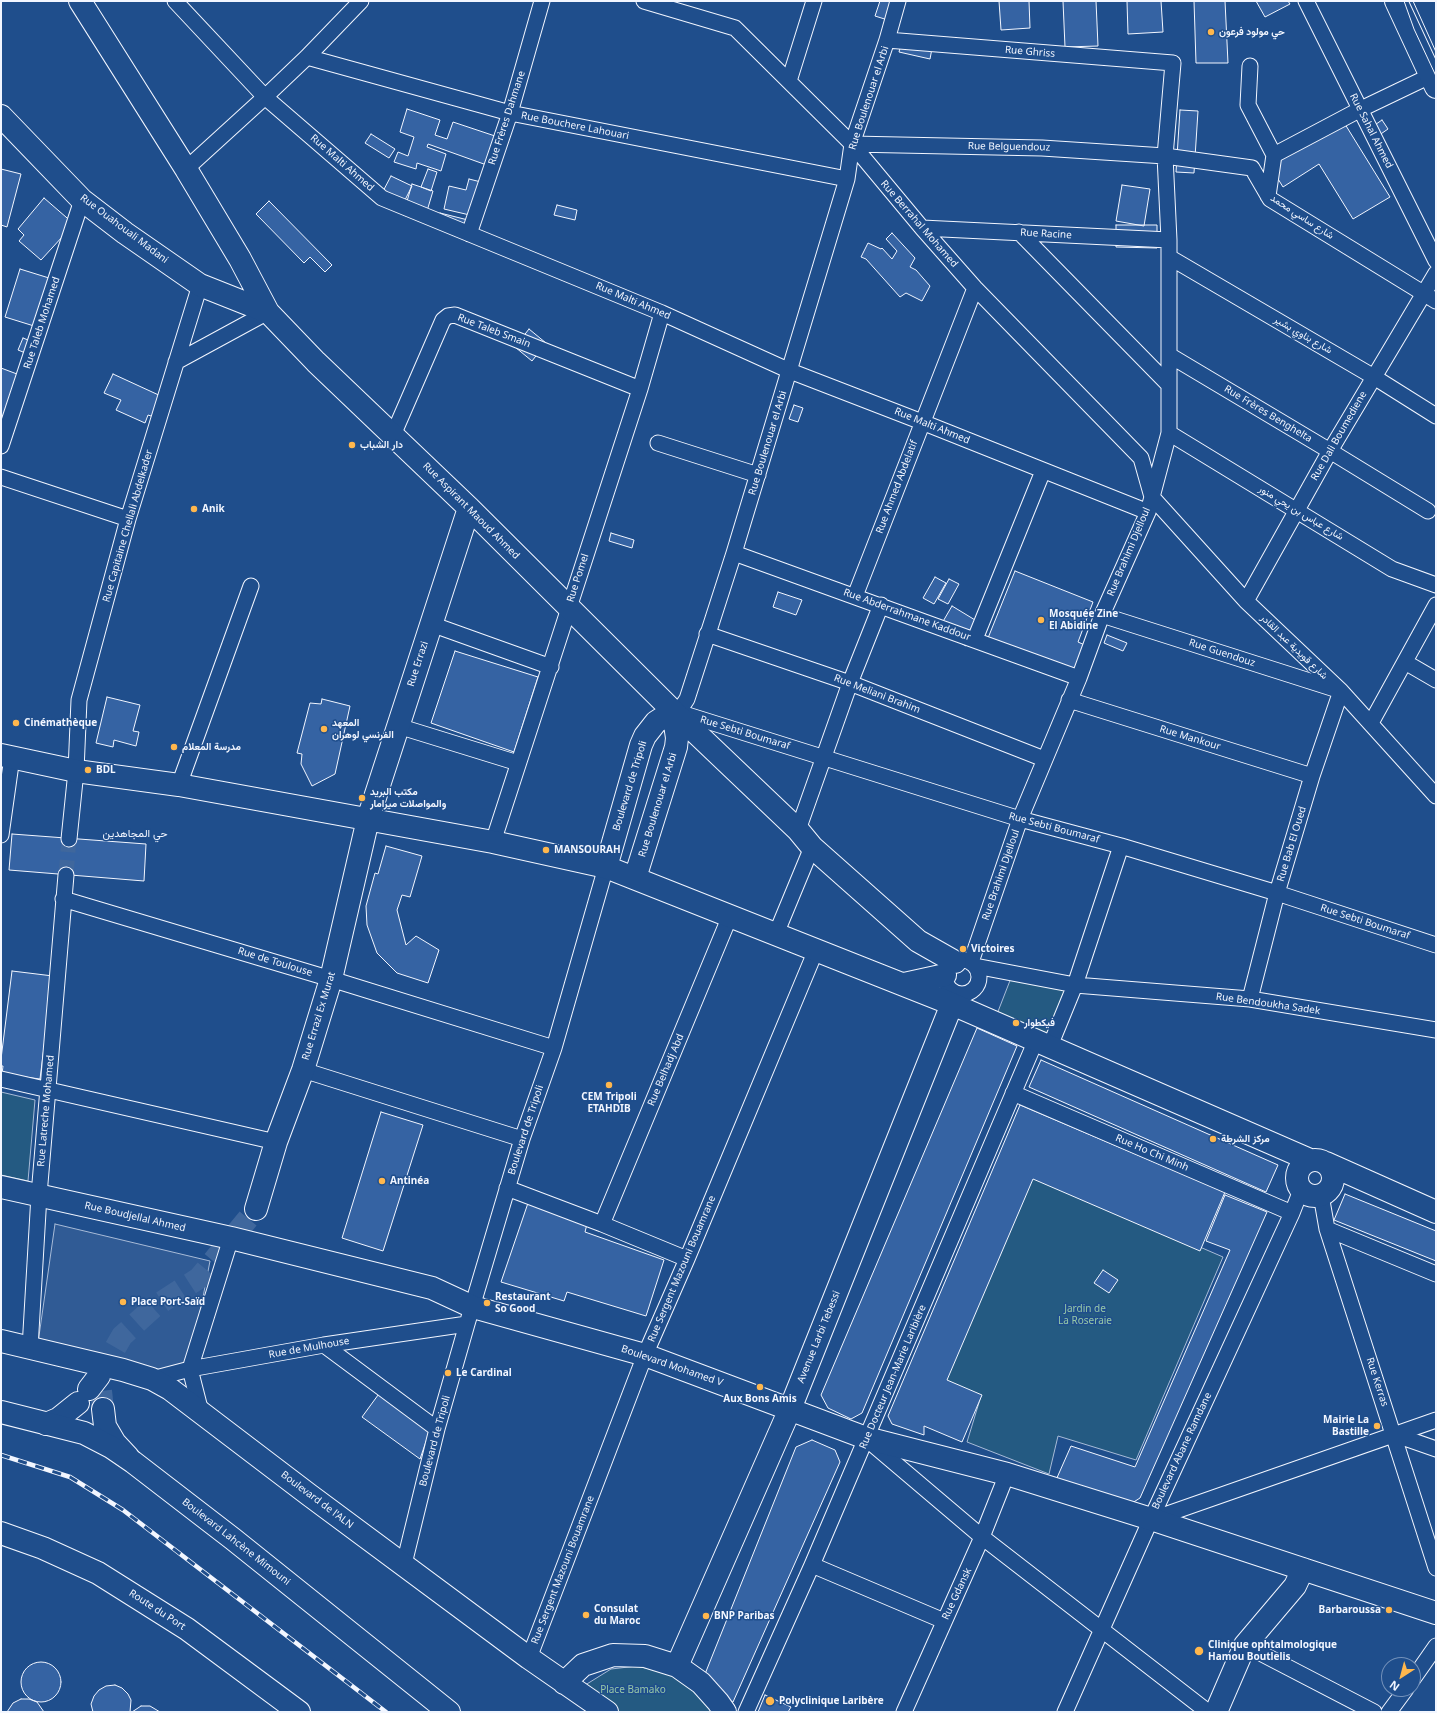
<!DOCTYPE html>
<meta charset="utf-8">
<style>
body{margin:0}
#map{position:relative;width:1437px;height:1713px;overflow:hidden;background:#1f4e8c;font-family:"Noto Sans",sans-serif}
canvas{display:block}
.frame{position:absolute;inset:0;border:2px solid #f2f6ff;pointer-events:none}
.north{position:absolute;left:1381px;top:1657px;width:40px;height:40px;box-sizing:border-box;background:#1f4e8c;border:1px solid #7391ba;border-radius:50%;rotate:216deg;font-size:11px;font-weight:700;line-height:16px;text-align:center;color:#f2f6ff}
.north::after{content:'';display:block;margin:auto;width:14px;height:18px;background:#ffb74d;clip-path:polygon(50% 0,100% 100%,50% 72%,0 100%)}
</style>
<div id="map">
<canvas width="1437" height="1713"></canvas>
<div class="frame"></div>
<div class="north">N</div>
</div>
<script>
const ctx = document.querySelector('canvas').getContext('2d');
ctx.lineJoin = 'round';
function paint(path, color) {
  ctx.fillStyle = color;
  ctx.fill(path, 'evenodd');
}
function shape(rows) {
  const path = new Path2D();
  for (const r of rows) {
    if (r.length === 3) {
      path.moveTo(r[0] + r[2], r[1]);
      path.arc(r[0], r[1], r[2], 0, 2 * Math.PI);
      continue;
    }
    path.moveTo(r[0], r[1]);
    for (let i = 2; i < r.length; i += 2) path.lineTo(r[i], r[i + 1]);
  }
  return path;
}
function trace(path, color, width, dash) {
  ctx.strokeStyle = color;
  ctx.lineWidth = width;
  ctx.lineCap = dash ? 'butt' : 'round';
  ctx.setLineDash(dash || []);
  ctx.stroke(path);
}
function label(font, color, halo, rows, align = 'center') {
  ctx.font = font + ' "Noto Sans",Vazirmatn,sans-serif';
  ctx.lineWidth = 3;
  ctx.setLineDash([]);
  ctx.textBaseline = 'middle';
  ctx.strokeStyle = halo;
  ctx.fillStyle = color;
  for (const [text, x, y, turn = 0] of rows) {
    ctx.save();
    ctx.translate(x, y);
    ctx.rotate((+turn || 0) * Math.PI / 180);
    ctx.textAlign = isNaN(turn) ? turn : align;
    if (halo) ctx.strokeText(text, 0, 0);
    ctx.fillText(text, 0, 0);
    ctx.restore();
  }
}
const green = shape([
 [1011,978,1065,990,1048,1036,997,1014,1011,978],
 [1,1092,35,1100,28,1181,1,1175,1,1092],
 [1031,1174,1223,1257,1136,1460,1058,1436,1049,1474,967,1442,981,1396,942,1383,1031,1174],
 [637,1666,670,1674,690,1687,717,1712,618,1712,582,1687,611,1669,637,1666]
]);
paint(green, '#245a82');
trace(green, '#a8bbd7', 1);
const parking = shape([
 [55,1224,210,1261,190,1364,154,1374,38,1343,55,1224]
]);
paint(parking, '#305b95');
trace(parking, '#a8bbd7', 1);
const building = shape([
 [880,1,897,1,891,21,875,16,880,1],
 [999,1,1029,1,1030,28,1001,30,999,1],
 [1063,1,1096,1,1098,46,1065,47,1063,1],
 [1127,1,1161,1,1163,32,1128,34,1127,1],
 [1194,1,1225,1,1228,63,1196,63,1194,1],
 [1256,1,1288,1,1290,4,1265,17,1256,1],
 [903,36,933,43,930,59,899,52,903,36],
 [407,109,440,120,435,135,447,139,453,122,504,139,495,168,428,144,427,147,446,154,441,171,417,163,416,169,394,162,398,152,408,156,414,137,400,132,407,109],
 [1180,110,1198,111,1194,173,1176,172,1180,110],
 [1340,116,1390,197,1353,219,1319,164,1283,187,1267,161,1340,116],
 [1382,120,1388,129,1375,138,1369,129,1382,120],
 [371,134,395,149,389,158,365,143,371,134],
 [1,169,21,174,7,227,1,225,1,169],
 [428,169,437,172,431,191,421,187,428,169],
 [391,176,412,186,401,208,380,197,391,176],
 [469,179,481,182,474,216,444,209,449,186,466,190,469,179],
 [412,184,433,191,424,221,403,215,412,184],
 [1122,185,1150,189,1144,226,1116,221,1122,185],
 [44,198,74,224,41,260,19,241,24,235,18,229,44,198],
 [269,201,332,265,325,272,310,257,304,263,256,214,269,201],
 [557,205,577,210,575,220,554,215,557,205],
 [440,213,472,221,468,235,436,225,440,213],
 [1116,225,1157,225,1157,248,1116,247,1116,225],
 [892,233,915,258,910,267,916,270,930,286,922,301,906,293,900,297,866,259,861,257,868,243,881,249,882,248,892,259,897,251,886,239,892,233],
 [20,269,49,278,34,326,5,317,20,269],
 [529,329,546,343,532,361,515,347,529,329],
 [23,338,38,344,33,356,18,350,23,338],
 [1,368,25,377,4,423,1,422,1,368],
 [113,374,163,397,154,417,148,415,145,423,116,410,121,400,104,393,113,374],
 [794,405,803,408,798,422,789,419,794,405],
 [611,533,634,540,632,548,609,541,611,533],
 [1015,571,1093,602,1078,642,1087,646,1076,673,988,638,1015,571],
 [935,577,946,583,934,604,923,598,935,577],
 [949,579,959,584,948,604,938,599,949,579],
 [778,592,802,600,796,615,773,607,778,592],
 [952,606,980,623,966,646,938,630,952,606],
 [1107,635,1127,643,1123,651,1104,643,1107,635],
 [455,651,538,677,514,752,431,723,455,651],
 [107,697,140,705,133,731,139,732,136,746,114,740,113,747,96,743,107,697],
 [322,699,350,706,335,774,312,786,301,764,302,754,297,753,310,703,321,704,322,699],
 [12,834,146,844,144,881,9,870,12,834],
 [386,846,422,856,410,897,402,895,397,910,406,945,416,936,439,950,428,983,397,973,377,953,367,925,366,906,375,873,378,874,386,846],
 [12,971,53,976,40,1079,2,1074,3,1066,1,1066,1,1059,12,971],
 [977,1028,1017,1046,862,1413,851,1419,828,1408,821,1395,977,1028],
 [1041,1060,1278,1165,1266,1192,1029,1087,1041,1060],
 [1020,1105,1225,1192,1200,1251,1033,1179,947,1380,982,1395,962,1442,924,1426,924,1435,892,1424,888,1416,1020,1105],
 [381,1112,423,1125,383,1251,342,1238,381,1112],
 [1345,1194,1436,1231,1436,1261,1334,1220,1345,1194],
 [1225,1195,1267,1212,1140,1498,1129,1505,1056,1480,1071,1446,1135,1467,1230,1250,1206,1241,1225,1195],
 [528,1203,587,1224,585,1232,664,1260,646,1316,567,1292,564,1301,501,1282,528,1203],
 [1103,1270,1118,1280,1109,1293,1094,1283,1103,1270],
 [381,1391,431,1427,420,1459,362,1417,381,1391],
 [812,1440,835,1450,840,1462,733,1702,727,1701,705,1674,796,1447,812,1440],
 [41,1682,20],
 [115,1685,122,1688,128,1694,131,1700,130,1712,93,1712,91,1704,94,1696,99,1690,106,1686,115,1685],
 [765,1695,791,1707,788,1712,758,1712,765,1695],
 [21,1699,29,1699,37,1702,44,1712,7,1712,13,1703,21,1699],
 [141,1706,150,1706,160,1712,132,1712,141,1706]
]);
paint(building, '#3563a3');
trace(building, '#f2f6ff', 1);
trace(shape([
 [66,875,69,839]
]), '#3f679d', 15, [15, 8]);
trace(shape([
 [99,1376,122,1336,154,1307,199,1278,256,1209],
 [101,1391,103,1409]
]), '#3f679d', 22, [22, 11]);
const street = shape([
 [175,1,265,97,382,198,662,313,790,371,922,422,1148,512],
 [644,1,735,28,852,144,922,228,975,288,1141,458,1152,497,1246,601,1341,691,1436,796],
 [1306,1,1436,261],
 [887,40,1173,63,1165,156,1169,240,1169,433,1148,512,1102,615,1079,678,1020,819,971,962],
 [307,57,510,113,847,179],
 [1250,66,1248,105,1274,155],
 [789,81,814,1],
 [852,144,1042,148,1165,156,1252,168,1270,199,1436,301],
 [186,169,265,97,307,57,361,1],
 [1268,196,1274,155,1359,110,1432,75,1436,71],
 [922,228,1169,240],
 [1019,232,1169,385],
 [469,234,510,113,542,1],
 [1169,257,1374,377,1436,416],
 [1169,355,1330,451,1428,511],
 [176,362,268,312],
 [1169,433,1392,569,1436,585],
 [393,435,443,320,448,316,455,315,640,389],
 [658,443,758,475],
 [1,446,82,200],
 [1,477,128,519],
 [734,553,1079,678],
 [855,596,975,288],
 [1246,601,1330,451,1436,273],
 [1102,615,1341,691,1312,776,1277,893,1250,999],
 [431,624,551,667],
 [707,634,850,683,1044,759],
 [975,639,1043,471],
 [1405,662,1436,680],
 [1069,700,1312,776],
 [673,711,683,705,687,699,734,553,847,179,852,144,887,40,898,1],
 [678,712,1020,819,1121,846,1277,893,1436,945],
 [1371,723,1436,605],
 [398,726,518,763],
 [179,785,251,586],
 [798,830,850,683,881,605],
 [1,835,12,757],
 [69,839,76,771,79,700,128,519,200,285],
 [493,842,640,389,662,313],
 [63,899,331,979,554,1048],
 [776,934,812,847],
 [962,977,17],
 [975,966,1075,985,1250,999,1436,1030],
 [1050,1046,1075,985,1121,846],
 [303,1070,522,1139],
 [1,1079,276,1142],
 [1013,1093,1292,1213],
 [507,1188,602,1224,687,1259],
 [1321,1195,1327,1229,1436,1568],
 [602,1224,730,916],
 [1327,1229,1436,1274],
 [324,1345,437,1429],
 [30,1348,39,1195,66,875],
 [152,1379,190,1369,324,1345,467,1324],
 [201,1412,190,1369,231,1238],
 [1393,1434,1436,1449],
 [870,1442,982,1537,1208,1712],
 [1153,1519,1436,1420],
 [404,1564,437,1429,467,1324,522,1139,554,1048,606,867],
 [812,1565,944,1621],
 [1245,1645,1374,1712],
 [529,1658,645,1355,687,1259,816,950],
 [1413,1679,1436,1646],
 [746,1712,812,1565,1036,1040],
 [904,1712,982,1537,1007,1474],
 [1065,1712,1151,1519,1292,1213,1301,1190],
 [1389,1712,1406,1689]
]);
const secondary = shape([
 [80,1,186,169,240,259,268,312,316,362,469,508,673,711,798,830,812,847,918,941,955,962],
 [1396,1,1436,87],
 [1,116,82,200,125,233,200,285,268,312],
 [1,755,76,771,179,785,493,842,606,867,952,1004,1310,1160],
 [606,867,641,745,645,736,656,722,673,711],
 [635,878,676,747,677,738,673,711],
 [904,984,945,975],
 [1315,1178,18],
 [1326,1163,1436,1212],
 [1,1187,231,1238,432,1288,473,1307,645,1355,866,1438,1007,1474,1151,1519,1436,1613],
 [256,1209,276,1142,303,1070,331,979,368,819,469,508],
 [1,1341,123,1370,152,1379,170,1389,308,1494,529,1658,607,1712],
 [89,1389,99,1376],
 [103,1409,105,1426,115,1443,128,1457],
 [46,1424,58,1419,78,1403],
 [1,1533,43,1548,98,1573,187,1629,299,1712],
 [677,1666,790,1409,952,1004],
 [564,1683,583,1665,613,1655,645,1656,677,1666,701,1683,718,1702,725,1712],
 [1216,1712,1245,1645,1295,1586,1303,1569]
]);
const primary = shape([
 [1,1412,84,1433,111,1447,133,1462,233,1539,449,1712]
]);
trace(street, '#f2f6ff', 17);
trace(secondary, '#f2f6ff', 24);
trace(primary, '#f2f6ff', 24);
trace(street, '#1f4e8c', 15);
trace(secondary, '#1f4e8c', 22);
trace(primary, '#1f4e8c', 22);
trace(shape([
 [1404,1,1414,29,1436,76],
 [1413,1,1436,52]
]), '#f2f6ff', 1);
const rail = shape([
 [1,1455,70,1477,123,1510,386,1712]
]);
trace(rail, '#f2f6ff', 4.5);
trace(rail, '#1f4e8c', 3, [9]);
for (const [x, y, r, color] of [
 [1211,32,4,"#ffb74d"],
 [352,445,4,"#ffb74d"],
 [194,509,4,"#ffb74d"],
 [1041,620,4,"#ffb74d"],
 [16,723,4,"#ffb74d"],
 [324,729,4,"#ffb74d"],
 [174,747,4,"#ffb74d"],
 [88,770,4,"#ffb74d"],
 [362,798,4,"#ffb74d"],
 [546,850,4,"#ffb74d"],
 [963,949,4,"#ffb74d"],
 [1016,1023,4,"#ffb74d"],
 [609,1085,4,"#ffb74d"],
 [1213,1139,4,"#ffb74d"],
 [382,1181,4,"#ffb74d"],
 [123,1302,4,"#ffb74d"],
 [487,1303,4,"#ffb74d"],
 [448,1373,4,"#ffb74d"],
 [760,1387,4,"#ffb74d"],
 [1377,1426,4,"#ffb74d"],
 [1389,1610,4,"#ffb74d"],
 [586,1615,4,"#ffb74d"],
 [706,1616,4,"#ffb74d"],
 [1199,1651,5,"#ffb74d"],
 [770,1701,5,"#ffb74d"]
]) {
  const dot = new Path2D();
  dot.arc(x, y, r, 0, 2 * Math.PI);
  ctx.fillStyle = color;
  ctx.fill(dot);
  trace(dot, '#1f4e8c', 1.5);
}
label('bold 10px', '#f2f6ff', '#1f4e8c', [
 ["حي مولود فرعون",1219,32],
 ["دار الشباب",360,445],
 ["Anik",202,509],
 ["Mosquée Zine",1049,614],
 ["El Abidine",1049,626],
 ["Cinémathèque",24,723],
 ["المعهد",332,723],
 ["الفرنسي لوهران",332,735],
 ["مدرسة المعلام",182,747],
 ["BDL",96,770],
 ["مكتب البريد",370,792],
 ["والمواصلات ميرامار",370,804],
 ["MANSOURAH",554,850],
 ["Victoires",971,949],
 ["فيكطوار",1024,1023],
 ["CEM Tripoli",609,1097,"center"],
 ["ETAHDIB",609,1109,"center"],
 ["مركز الشرطة",1221,1139],
 ["Antinéa",390,1181],
 ["Restaurant",495,1297],
 ["So Good",495,1309],
 ["Place Port-Saïd",131,1302],
 ["Le Cardinal",456,1373],
 ["Aux Bons Amis",760,1399,"center"],
 ["Mairie La",1369,1420,"right"],
 ["Bastille",1369,1432,"right"],
 ["Consulat",594,1609],
 ["du Maroc",594,1621],
 ["Barbaroussa",1381,1610,"right"],
 ["BNP Paribas",714,1616],
 ["Clinique ophtalmologique",1208,1645],
 ["Hamou Boutlelis",1208,1657],
 ["Polyclinique Laribère",779,1701]
], 'left');
label('10px', '#f2f6ff', '#1f4e8c', [
 ["Rue Ghriss",1030,52,5],
 ["Rue Boulenouar el Arbi",869,98,-72],
 ["Rue Frères Dahmane",507,118,-72],
 ["Rue Bouchere Lahouari",575,126,11],
 ["Rue Sahal Ahmed",1371,131,63],
 ["Rue Belguendouz",1009,147,1],
 ["Rue Malti Ahmed",342,163,41],
 ["شارع ساسي محمد",1302,217,33],
 ["Rue Berrahal Mohamed",919,224,49],
 ["Rue Ouahouali Madani",124,229,37],
 ["Rue Racine",1046,234,3],
 ["Rue Malti Ahmed",633,301,23],
 ["Rue Taleb Mohamed",42,323,-72],
 ["Rue Taleb Smain",494,331,21],
 ["شارع بناوي بشير",1303,335,30],
 ["Rue Frères Benghelta",1268,414,31],
 ["Rue Malti Ahmed",932,426,22],
 ["Rue Dali Boumediene",1339,436,-60],
 ["Rue Boulenouar el Arbi",768,443,-73],
 ["Rue Ahmed Abdelatif",897,487,-69],
 ["Rue Aspirant Maoud Ahmed",471,511,45],
 ["شارع عباس بن يحي منور",1301,513,31],
 ["Rue Capitaine Chellali Abdelkader",128,526,-74],
 ["Rue Brahimi Djelloul",1129,552,-67],
 ["Rue Pomel",578,578,-72],
 ["Rue Abderrahmane Kaddour",907,615,20],
 ["شارع قويدية عبد القادر",1294,647,44],
 ["Rue Guendouz",1222,653,18],
 ["Rue Errazi",418,664,-72],
 ["Rue Meliani Brahim",877,694,21],
 ["Rue Sebti Boumaraf",745,733,17],
 ["Rue Mankour",1190,738,17],
 ["Boulevard de Tripoli",630,786,-73],
 ["Rue Boulenouar el Arbi",658,805,-73],
 ["Rue Sebti Boumaraf",1054,828,15],
 ["Rue Bab El Oued",1292,844,-73],
 ["Rue Brahimi Djelloul",1001,875,-71],
 ["Rue Sebti Boumaraf",1365,922,18],
 ["Rue de Toulouse",275,962,17],
 ["Rue Bendoukha Sadek",1268,1004,8],
 ["Rue Errazi Ex Murat",319,1016,-73],
 ["Rue Belhadj Abd",666,1070,-67],
 ["Rue Latreche Mohamed",46,1111,-85],
 ["Boulevard de Tripoli",526,1130,-72],
 ["Rue Ho Chi Minh",1152,1153,23],
 ["Rue Boudjellal Ahmed",135,1217,13],
 ["Rue Sergent Mazouni Bouamrane",682,1269,-67],
 ["Avenue Larbi Tebessi",819,1337,-68],
 ["Rue de Mulhouse",309,1348,-10],
 ["Boulevard Mohamed V",672,1366,19],
 ["Rue Docteur Jean-Marie Laribière",893,1377,-67],
 ["Rue Kerras",1377,1382,72],
 ["Boulevard de Tripoli",435,1441,-75],
 ["Boulevard Abane Ramdane",1182,1451,-65],
 ["Boulevard de l'ALN",317,1500,37],
 ["Boulevard Lahcène Mimouni",236,1542,38],
 ["Rue Sergent Mazouni Bouamrane",563,1570,-69],
 ["Rue Gdansk",957,1594,-65],
 ["Route du Port",157,1610,33]
]);
label('10px', '#97c8a6', '#1f4e8c', [
 ["Jardin de",1085,1309],
 ["La Roseraie",1085,1321],
 ["Place Bamako",633,1690]
]);
label('11px', '#f2f6ff', '#1f4e8c', [
 ["حي المجاهدين",135,834]
]);
</script>
